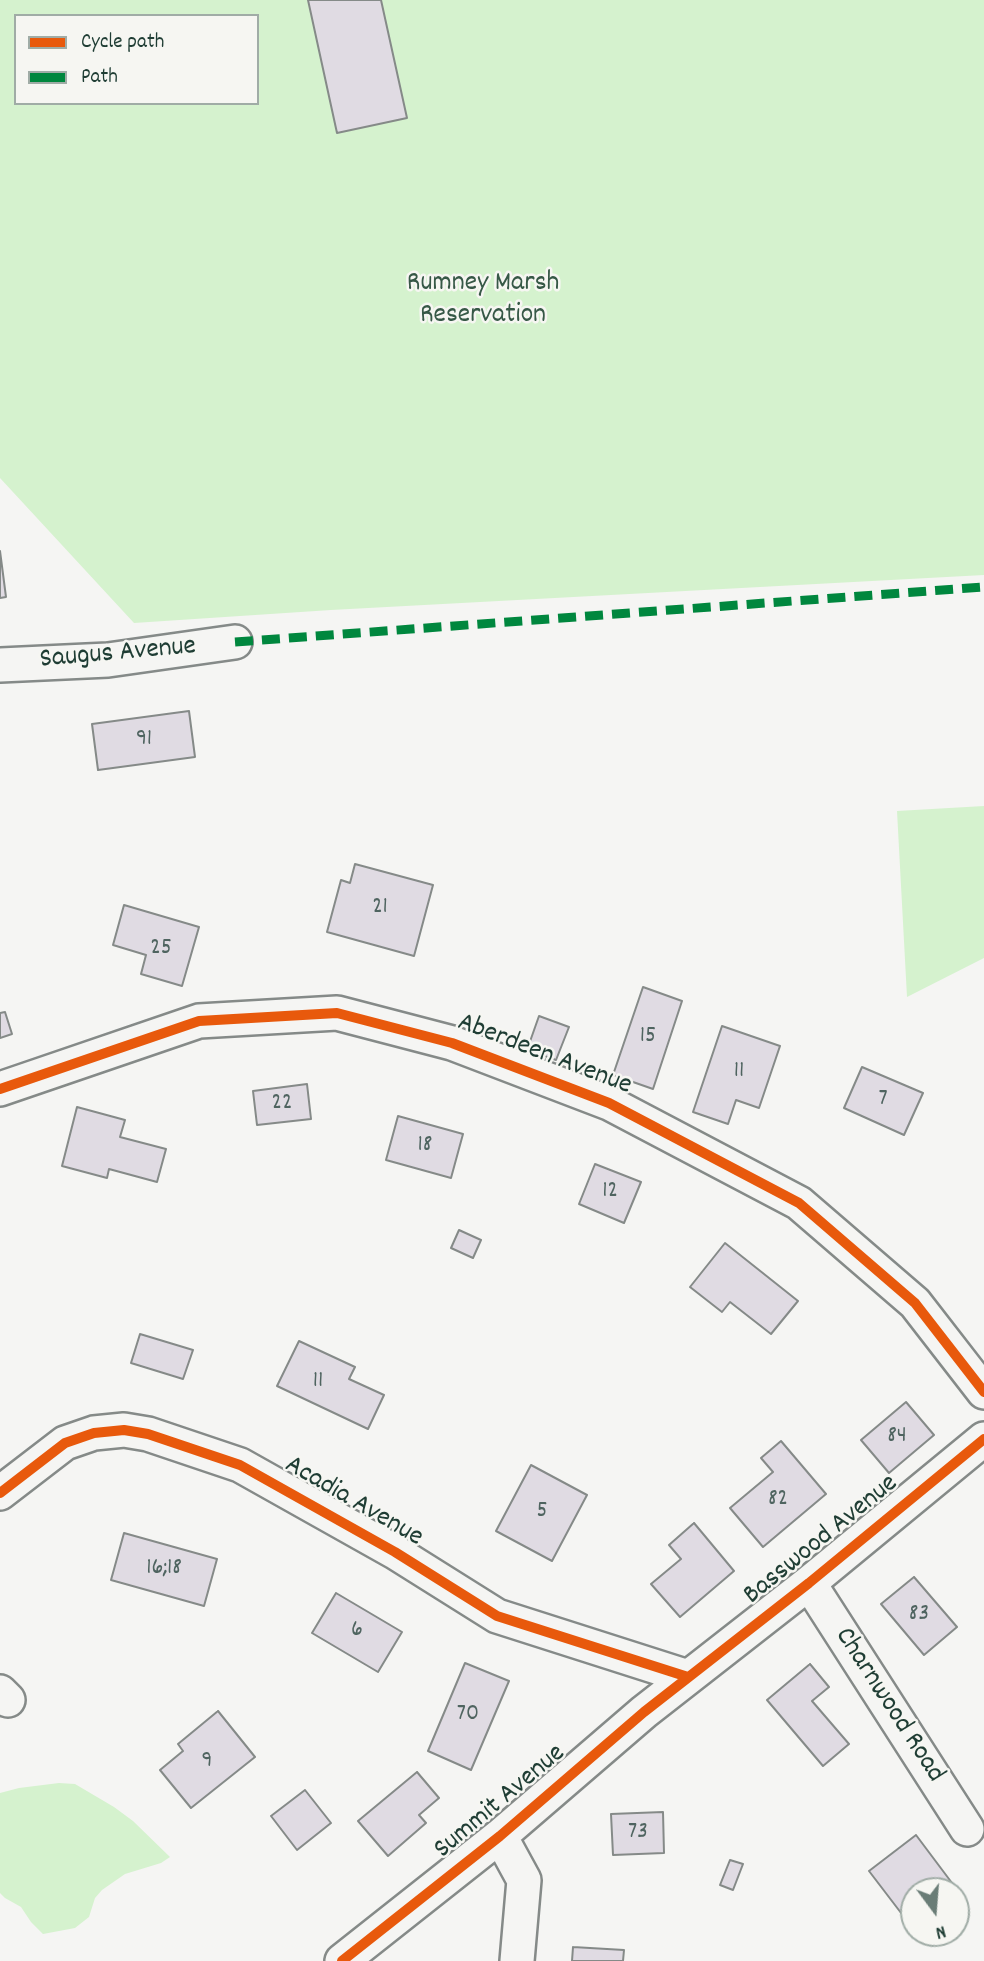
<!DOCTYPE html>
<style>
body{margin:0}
#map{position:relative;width:984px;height:1961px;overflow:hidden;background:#f5f5f3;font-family:Dekko,sans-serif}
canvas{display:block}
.legend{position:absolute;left:14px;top:14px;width:245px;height:91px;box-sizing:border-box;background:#f6f6f2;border:2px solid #a0aca6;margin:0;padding:9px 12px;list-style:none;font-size:21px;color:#1f3d34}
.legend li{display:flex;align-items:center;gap:14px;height:35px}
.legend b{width:35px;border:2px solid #a0aca6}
.north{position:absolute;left:900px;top:1877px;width:70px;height:70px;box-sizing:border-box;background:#f6f6f2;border:2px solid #a0aca6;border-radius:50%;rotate:164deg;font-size:19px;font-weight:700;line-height:28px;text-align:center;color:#1f3d34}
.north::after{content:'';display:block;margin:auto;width:24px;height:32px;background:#6a7d77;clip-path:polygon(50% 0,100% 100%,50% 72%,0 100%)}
</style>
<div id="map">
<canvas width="984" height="1961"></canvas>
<ul class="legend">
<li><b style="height:9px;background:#e8590c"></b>Cycle path</li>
<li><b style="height:9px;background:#00873e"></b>Path</li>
</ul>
<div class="north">N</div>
</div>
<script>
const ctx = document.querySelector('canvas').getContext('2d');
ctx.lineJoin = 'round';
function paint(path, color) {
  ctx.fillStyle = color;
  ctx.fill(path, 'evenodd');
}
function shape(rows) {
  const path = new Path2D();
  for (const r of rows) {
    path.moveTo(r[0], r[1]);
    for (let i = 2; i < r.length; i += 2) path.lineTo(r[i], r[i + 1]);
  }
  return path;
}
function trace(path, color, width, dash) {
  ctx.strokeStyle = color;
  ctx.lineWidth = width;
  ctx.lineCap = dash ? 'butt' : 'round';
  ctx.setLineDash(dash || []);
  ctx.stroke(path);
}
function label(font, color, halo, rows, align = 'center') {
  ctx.font = font + ' Dekko,sans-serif';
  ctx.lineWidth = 5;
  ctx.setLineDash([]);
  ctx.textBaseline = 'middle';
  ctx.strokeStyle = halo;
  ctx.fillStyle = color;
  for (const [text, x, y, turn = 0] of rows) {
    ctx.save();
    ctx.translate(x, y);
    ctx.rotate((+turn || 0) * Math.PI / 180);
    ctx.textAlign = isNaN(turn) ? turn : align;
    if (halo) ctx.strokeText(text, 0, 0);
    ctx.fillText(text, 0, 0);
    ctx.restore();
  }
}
paint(shape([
 [0,0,984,0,984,575,331,610,134,623,0,478],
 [16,16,257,16,257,103,16,103],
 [984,806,984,958,907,997,897,811],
 [59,1783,75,1784,114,1807,133,1821,170,1857,161,1863,125,1874,102,1890,95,1898,89,1917,75,1928,43,1934,31,1922,21,1907,5,1898,0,1893,0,1793,19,1788]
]), '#d5f2ce');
const building = shape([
 [308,0,381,0,407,118,337,133,308,0],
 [0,551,6,597,0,598,0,551],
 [189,711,195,757,98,770,92,724,189,711],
 [355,864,433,885,414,956,327,932,341,880,350,883,355,864],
 [124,905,199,927,182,986,141,974,146,955,113,945,124,905],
 [643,987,682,1001,653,1089,613,1075,643,987],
 [5,1012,12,1034,0,1038,0,1013,5,1012],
 [539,1016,569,1027,556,1060,527,1050,539,1016],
 [722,1026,780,1046,759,1108,736,1100,728,1124,693,1112,722,1026],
 [862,1067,923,1093,904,1135,844,1108,862,1067],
 [307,1084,311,1119,257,1125,253,1091,307,1084],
 [77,1107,125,1120,120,1137,166,1149,157,1182,109,1169,107,1178,62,1166,77,1107],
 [398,1116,463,1134,451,1178,386,1160,398,1116],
 [595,1164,641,1182,624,1223,579,1204,595,1164],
 [459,1230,481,1240,473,1258,451,1248,459,1230],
 [725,1243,798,1301,771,1334,730,1302,722,1312,690,1287,725,1243],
 [140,1334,193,1350,183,1379,131,1363,140,1334],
 [299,1341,355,1367,349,1379,384,1395,368,1429,277,1386,299,1341],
 [906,1402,934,1435,889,1473,861,1440,906,1402],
 [781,1441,826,1494,763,1547,730,1508,773,1472,761,1458,781,1441],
 [531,1465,587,1495,552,1561,496,1531,531,1465],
 [694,1523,734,1571,680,1617,651,1584,681,1559,669,1545,694,1523],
 [124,1533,217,1559,204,1606,111,1580,124,1533],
 [914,1577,957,1627,924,1655,881,1604,914,1577],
 [336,1593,402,1632,378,1672,312,1633,336,1593],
 [465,1663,509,1681,471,1770,428,1751,465,1663],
 [810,1664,829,1687,812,1701,849,1744,823,1766,767,1700,810,1664],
 [218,1711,255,1757,191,1808,160,1770,183,1751,178,1744,218,1711],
 [417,1772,439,1798,419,1815,426,1823,388,1856,358,1821,417,1772],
 [305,1790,331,1823,297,1850,271,1816,305,1790],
 [663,1812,664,1853,613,1855,611,1814,663,1812],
 [916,1835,958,1891,956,1893,956,1891,914,1891,914,1924,911,1926,869,1871,916,1835],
 [730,1860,743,1864,733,1890,720,1885,730,1860],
 [573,1947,624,1950,623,1961,572,1961,573,1947]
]);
paint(building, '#e0dbe3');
trace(building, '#858a88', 2);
const minor = shape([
 [0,665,108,660,235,642],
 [0,1089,199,1021,337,1013,452,1043,609,1103,799,1203,915,1303,984,1392],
 [0,1493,65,1443,94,1433,124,1430,148,1434,240,1465,395,1552,497,1616,688,1677],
 [809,1583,967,1829],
 [0,1692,8,1700],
 [500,1836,524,1880,517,1961],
 [342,1961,500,1836,644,1712,809,1583,984,1439]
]);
trace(minor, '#858a88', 38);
trace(minor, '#f5f5f3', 33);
trace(shape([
 [235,642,984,587]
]), '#00873e', 9, [18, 9]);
trace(shape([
 [0,1089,199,1021,337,1013,452,1043,609,1103,799,1203,915,1303,984,1392],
 [0,1493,65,1443,94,1433,124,1430,148,1434,240,1465,395,1552,497,1616,688,1677],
 [342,1961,500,1836,644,1712,809,1583,984,1439]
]), '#e8590c', 10);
label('24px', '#4f6460', null, [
 ["91",144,741],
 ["21",380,909],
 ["25",161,950],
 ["15",648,1038],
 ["11",739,1073],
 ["7",883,1101],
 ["22",282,1105],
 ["18",425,1147],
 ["12",610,1193],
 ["11",318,1383],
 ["84",897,1438],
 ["82",778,1501],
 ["5",542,1513],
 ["16;18",164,1570],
 ["83",919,1616],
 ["6",357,1632],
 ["70",468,1716],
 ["9",207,1763],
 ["73",638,1834]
]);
label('28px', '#365846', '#f6f6f2', [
 ["Rumney Marsh",483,285],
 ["Reservation",483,317]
]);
label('28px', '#1f3d34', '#f6f6f2', [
 ["Saugus Avenue",118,655,-5],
 ["Aberdeen Avenue",544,1056,21],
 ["Acadia Avenue",353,1503,30],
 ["Basswood Avenue",822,1541,-39],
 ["Charnwood Road",888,1706,57],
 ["Summit Avenue",501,1803,-40]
]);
</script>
